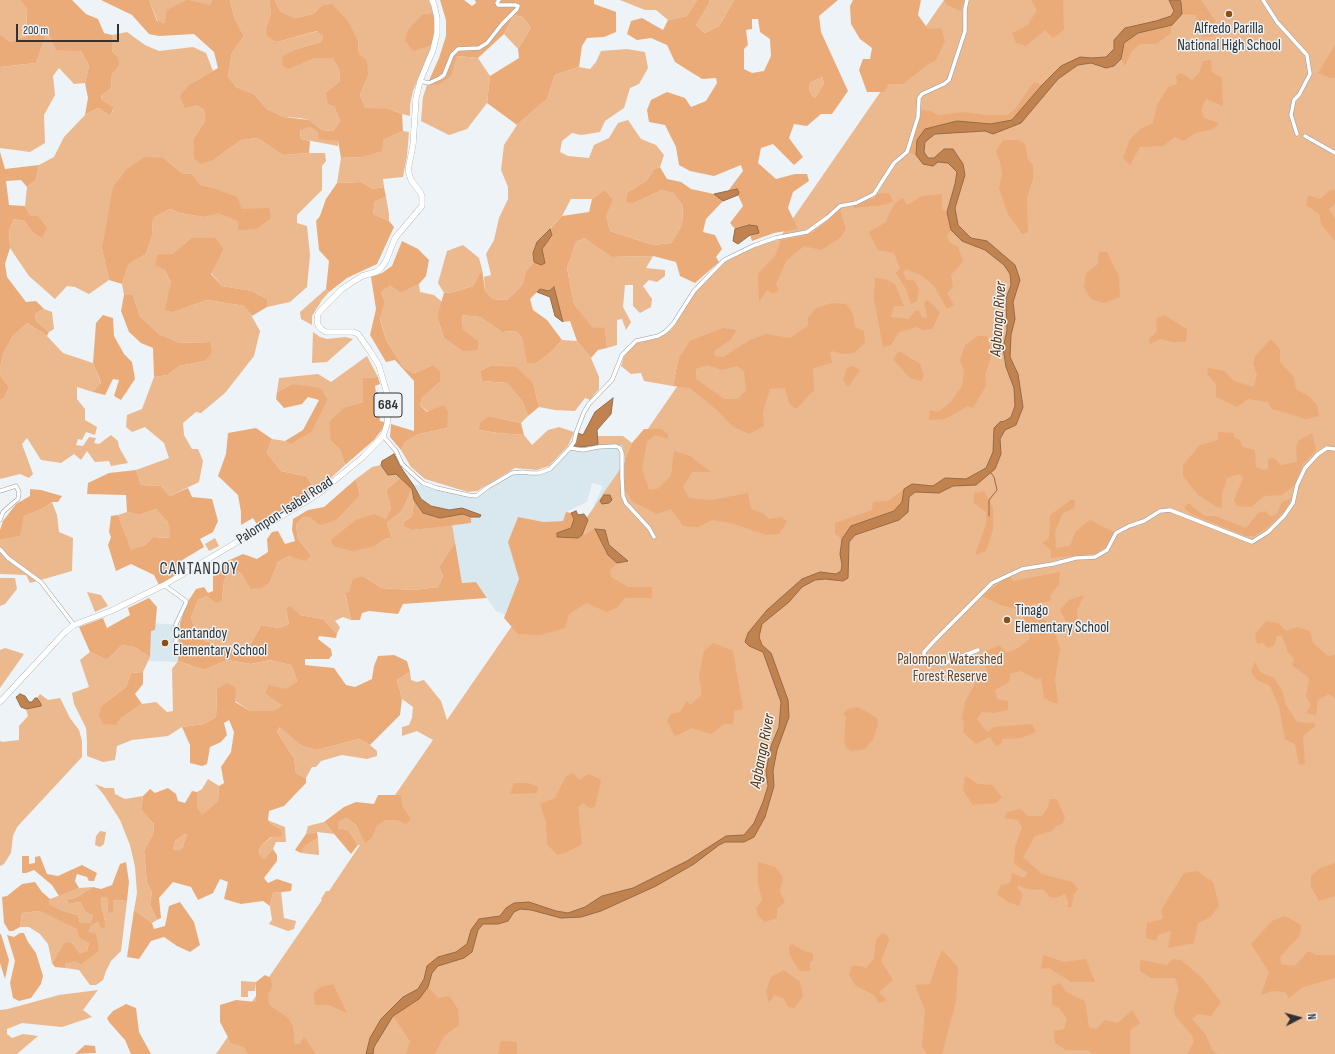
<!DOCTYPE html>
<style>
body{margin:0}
#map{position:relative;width:1335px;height:1054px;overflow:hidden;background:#edf3f6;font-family:"Sofia Sans Condensed",sans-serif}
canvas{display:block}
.north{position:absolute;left:1279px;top:998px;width:40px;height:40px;-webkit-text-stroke:3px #edf3f6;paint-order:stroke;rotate:84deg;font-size:11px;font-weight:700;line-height:16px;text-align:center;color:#303233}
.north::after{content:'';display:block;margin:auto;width:14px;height:18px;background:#303233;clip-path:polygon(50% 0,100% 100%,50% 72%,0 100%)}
.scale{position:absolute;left:16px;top:24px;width:103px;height:18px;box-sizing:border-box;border:2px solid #303233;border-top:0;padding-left:5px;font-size:12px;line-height:14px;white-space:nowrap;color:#303233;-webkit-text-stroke:3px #edf3f6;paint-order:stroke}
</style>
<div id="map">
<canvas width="1335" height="1054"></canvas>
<div class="north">N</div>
<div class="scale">200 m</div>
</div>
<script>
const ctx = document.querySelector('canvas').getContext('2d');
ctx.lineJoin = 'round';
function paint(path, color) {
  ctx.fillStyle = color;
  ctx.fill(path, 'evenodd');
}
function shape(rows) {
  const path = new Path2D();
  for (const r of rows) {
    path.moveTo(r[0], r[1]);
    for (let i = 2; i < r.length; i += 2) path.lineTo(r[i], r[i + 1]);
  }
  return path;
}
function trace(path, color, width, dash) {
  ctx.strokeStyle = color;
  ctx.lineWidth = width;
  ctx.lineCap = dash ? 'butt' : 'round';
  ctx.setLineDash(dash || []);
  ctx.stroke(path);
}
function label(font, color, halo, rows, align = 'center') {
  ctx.font = font + ' "Sofia Sans Condensed",sans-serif';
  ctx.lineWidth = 3;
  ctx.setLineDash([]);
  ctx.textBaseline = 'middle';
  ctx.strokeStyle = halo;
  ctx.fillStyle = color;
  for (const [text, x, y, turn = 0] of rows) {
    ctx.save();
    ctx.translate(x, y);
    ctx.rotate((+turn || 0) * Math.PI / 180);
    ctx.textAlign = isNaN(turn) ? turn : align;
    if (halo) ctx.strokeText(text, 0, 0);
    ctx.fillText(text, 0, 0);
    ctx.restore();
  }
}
paint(shape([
 [598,445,622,445,625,458,625,490,595,529,594,505,603,486,592,483,587,502,566,512,563,521,544,522,518,517,508,542,519,579,505,615,496,611,476,582,462,583,452,524,470,523,471,517,480,517,462,508,449,510,431,506,421,499,414,486,422,484,477,497,512,475,522,472,530,474,551,470,574,446,579,447],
 [150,623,181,625,180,662,149,661]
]), '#d9e7ef');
paint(shape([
 [0,0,20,0,27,9,26,36,10,42,3,36,0,35],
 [149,0,212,0,210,5,165,23,158,22],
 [230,0,269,0,271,14,266,27,277,42,318,31,323,36,321,42,297,49,288,68,315,58,332,58,339,69,340,81,326,92,334,106,340,121,333,131,322,130,309,120,300,118,284,117,267,109,254,94,236,87,228,76,232,53,244,36,234,17],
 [275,0,429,0,434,13,432,45,413,91,410,105,410,116,402,114,389,109,365,109,360,95,368,76,359,54,358,41,321,6,313,14,295,18,280,11],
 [620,0,697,0,687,16,668,20,656,10,645,10],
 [709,0,734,0,719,26,705,33,696,25,710,2],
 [944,0,1335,0,1335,1054,216,1054,322,900,321,899,326,891,329,891,360,845,358,845,348,830,338,828,337,822,346,818,356,825,364,840,433,740,417,731,402,736,402,727,409,725,412,718,413,707,402,699,397,680,410,672,411,680,417,682,424,680,441,701,447,720,714,333,706,336,678,360,673,386,644,381,641,373,631,374,621,366,624,356,636,343,659,338,671,330,696,291,724,263,739,254,768,242,778,240],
 [514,15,523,17,531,28,518,49,504,34],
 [127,32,145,45,159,51,193,47,206,53,213,71,190,84,196,105,204,110,205,121,194,138,215,159,241,140,257,138,283,155,309,153,325,153,326,161,322,166,322,190,297,215,297,223,307,226,310,255,307,287,290,302,267,307,267,299,252,291,222,286,211,273,224,249,191,238,172,254,165,270,171,283,174,312,207,300,246,306,260,331,254,356,225,393,201,413,196,412,183,423,184,435,192,449,198,449,203,461,199,482,170,496,161,486,141,485,136,470,169,458,164,443,145,427,132,432,126,427,127,415,142,409,154,377,168,375,179,366,205,361,210,342,180,343,159,334,140,316,133,295,124,295,122,284,129,264,146,254,152,236,153,218,170,209,180,213,204,217,218,212,237,221,238,229,242,209,210,187,199,185,192,174,182,173,164,158,102,249,109,280,89,294,75,287,67,286,55,299,29,276,10,248,9,230,14,219,24,221,34,234,42,238,30,217,25,206,27,187,36,180,39,165,54,157,64,137,85,115,98,108,110,116,114,109,102,100,101,94,111,88,112,74,118,57,112,51,112,35],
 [50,35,81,51,89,66,85,83,74,84,59,68,53,76,55,95,44,115,45,143,30,152,0,148,0,67,36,63,46,36],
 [627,49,645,52,648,68,639,84,630,88,624,108,605,121,600,132,581,135,572,133,562,141,560,152,568,156,589,158,594,145,609,138,618,123,628,120,641,139,656,145,664,155,660,167,654,169,646,181,628,192,634,203,662,190,673,193,683,206,682,225,671,243,653,245,610,231,606,215,604,190,592,199,571,199,562,216,537,242,533,253,534,262,526,271,522,285,507,300,493,299,485,291,484,277,491,275,486,254,494,240,499,218,508,199,508,187,501,170,504,145,517,125,547,99,555,75,579,67,590,69,596,62,601,51],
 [457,56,478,58,490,76,487,103,467,129,449,135,421,121,423,97,427,85,438,85],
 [822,77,824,83,817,95,814,98,809,90,810,83],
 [310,127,318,133,338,141,338,146,301,139,300,129],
 [403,131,409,132,407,156,403,177,383,179,384,187,373,189,361,182,337,183,341,158,361,157,383,140],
 [386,197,389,214,389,221,373,214,375,201],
 [584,238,611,257,653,256,646,268,665,270,665,276,657,282,649,280,643,286,652,299,651,307,640,313,633,306,633,285,625,285,623,307,631,322,626,330,622,319,617,320,617,345,607,348,605,327,593,329,574,304,567,268,576,242],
 [463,245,479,258,482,269,473,286,453,292,444,293,438,283,447,251],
 [419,284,420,292,434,295,442,302,437,317,444,338,462,351,463,330,462,315,480,317,502,332,515,331,522,338,528,363,535,364,550,353,562,340,577,341,591,358,599,377,599,389,590,400,585,398,575,411,555,410,539,407,533,383,490,366,480,371,482,381,507,383,522,401,528,416,521,423,489,416,479,430,498,433,524,435,532,445,548,430,559,427,574,432,568,446,549,466,537,470,515,468,477,491,468,492,425,479,411,467,401,450,405,442,419,434,447,428,420,405,422,398,440,382,433,365,414,373,404,368,386,340,380,318,385,302,381,292,390,286,401,293],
 [326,289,329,292,322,300,312,316,312,325,301,319,300,312],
 [44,309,52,312,54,329,49,332,36,321,35,314],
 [27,323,47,336,63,353,93,363,101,384,93,392,77,387,77,399,85,409,85,420,97,427,95,435,86,432,82,440,78,439,76,445,83,446,89,437,96,438,94,443,99,444,111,435,118,441,119,447,128,463,111,466,109,461,95,462,87,451,81,460,74,454,61,463,41,460,27,438,22,444,33,474,29,478,20,474,0,479,0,400,4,398,9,387,0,375,0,370,3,354,13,336],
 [313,332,320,337,327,339,345,337,353,339,327,362,312,363],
 [367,356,378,377,363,378,363,402,345,407,331,441,340,450,345,465,317,491,306,476,281,471,267,453,272,439,285,441,291,443,310,432,328,400,292,384,277,392,279,378,318,374,331,382],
 [598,436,623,436,632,443,625,458,622,445,598,445],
 [381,465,388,475,396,474,400,478,386,490,391,508,375,546,385,539,392,538,387,523,402,511,412,489,414,500,412,516,404,522,413,530,452,524,455,542,439,567,443,576,438,587,413,590,382,588,363,576,349,592,345,594,351,620,343,617,335,621,340,627,337,634,323,619,300,615,286,609,289,624,279,628,261,625,250,645,230,649,205,641,196,629,191,618,198,600,207,596,222,600,224,581,231,569,241,573,250,589,270,582,278,562,289,556,311,555,298,539,296,524,304,517,310,517,360,495,356,479,372,467],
 [52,502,57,515,59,532,73,538,72,571,30,583,26,575,0,574,0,540,19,536,24,516,44,508],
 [156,509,169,524,171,538,153,537,145,545,131,551,118,515,127,512,139,515],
 [215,538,219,546,209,551,205,544],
 [0,578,15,578,17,589,5,604,0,606],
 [87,592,101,595,108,606,95,612],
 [122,645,134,647,150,657,143,672,131,673,126,687,102,705,120,719,142,704,156,702,167,712,173,711,172,669,178,661,204,670,227,660,251,664,270,660,291,665,297,681,287,689,282,705,273,711,250,711,217,689,216,717,204,724,182,727,168,736,132,740,117,746,115,760,103,762,87,756,87,740,86,728,74,704,72,693,89,687,80,660,90,652,107,660],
 [5,648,24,654,0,688,0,650],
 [40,694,48,700,60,698,70,718,79,730,82,741,82,757,17,827,13,836,11,853,4,864,0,866,0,741,2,742,19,740,19,726,28,716,26,709,40,706,41,704,37,698],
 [281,726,302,746,317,750,359,739,370,745,377,751,377,756,367,759,342,755,321,761,316,767,312,767,306,778,296,773,294,758,277,732],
 [208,779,219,786,218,801,202,816,197,806,197,792,202,789],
 [95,784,105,788,114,788,115,794,125,799,143,796,141,810,154,824,153,834,144,851,147,883,152,892,150,905,157,920,152,923,134,910,137,893,135,867,130,845,120,820,104,795],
 [267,820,285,827,286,842,276,842,273,849,264,859,259,855,260,847,281,829,271,824],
 [324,822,334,834,317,832,306,834,308,826],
 [100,831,106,832,104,844,100,847,95,845,96,836],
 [185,834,187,834,182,849,173,850,175,841],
 [318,838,319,855,301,853,303,846],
 [93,887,75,898,67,899,68,904,80,902,86,913,93,915,90,923,80,923,78,915,63,911,47,904,50,899,79,888],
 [281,892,284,918,296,921,294,929,288,931,269,924,272,920,270,906,273,893],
 [101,897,107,897,108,913,113,900,127,901,121,951,111,961,106,971,103,980,96,985,90,985,79,970,65,968,65,964,99,951,89,932,91,926,98,922,106,926,102,908],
 [39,911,78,929,89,943,87,951,80,955,72,943,62,946,52,963,48,944,40,934,29,927,20,927,22,913],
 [241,981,256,982,255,991,248,991,248,997,241,997],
 [98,990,83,1010,92,1017,62,1027,22,1023,7,1029,7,1034,12,1038,23,1034,38,1036,17,1054,0,1054,0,1010,8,1009,59,995]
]), '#ecb88e');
paint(shape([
 [20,0,72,0,86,14,98,19,104,33,112,35,112,51,118,57,119,65,112,74,111,88,101,95,102,100,114,108,110,116,98,108,85,115,88,98,85,83,89,66,81,51,56,50,50,35,46,36,36,63,0,67,0,35,3,36,10,42,26,36,27,9],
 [101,0,149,0,157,21,165,23,167,10,187,0,210,5,212,0,230,0,234,17,244,36,232,53,228,76,236,87,254,94,267,109,284,117,309,120,322,130,333,131,340,121,334,106,328,104,326,92,340,81,339,69,332,58,315,58,288,69,282,65,283,56,297,49,321,42,323,36,317,31,277,42,267,36,266,27,271,14,269,0,275,0,280,11,295,18,313,14,321,6,332,4,348,21,358,41,359,54,367,61,368,76,360,95,365,108,389,109,402,114,403,131,383,140,382,151,361,157,341,158,338,141,319,139,318,133,310,127,300,130,301,139,310,141,309,153,283,155,257,138,241,140,215,159,201,164,194,158,194,138,205,121,204,110,196,105,185,108,180,96,190,84,218,68,214,52,194,34,159,36,149,34,132,15],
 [440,0,464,0,472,6,476,3,475,0,594,0,594,4,616,12,616,32,604,37,587,38,582,46,579,67,555,75,547,99,517,125,487,103,490,76,519,58,518,49,531,28,523,17,514,15,504,34,478,58,457,56,451,76,438,85,427,85,439,58,446,36,446,20],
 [697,0,709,0,710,2,696,25,705,33,719,26,734,0,838,0,819,16,821,32,848,91,832,114,821,114,807,126,794,124,789,138,803,157,794,165,773,144,761,148,758,163,776,179,795,174,807,174,809,181,793,192,788,208,798,229,774,233,752,241,750,235,749,225,735,229,730,223,743,206,738,195,739,192,737,189,728,191,743,171,741,165,714,176,690,171,679,165,676,147,665,125,649,122,647,110,651,100,667,92,685,98,691,107,706,101,717,83,716,78,702,79,675,62,667,45,651,38,637,40,627,34,631,21,642,18,663,30,668,20,687,16],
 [752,19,758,19,760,32,770,39,771,56,764,71,752,73,744,69,744,49,748,45,746,30,752,29],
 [822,77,824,83,817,95,814,98,809,90,810,83],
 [853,0,921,0,918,15,928,29,941,28,945,41,936,60,927,65,903,84,889,84,884,92,867,92,859,70,863,59,870,59,872,48,860,39,851,24,850,6],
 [944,0,964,0,961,11,947,5],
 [1031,0,1063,0,1064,30,1053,38,1045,30,1026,46,1016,43,1012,33,1028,25,1037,10],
 [1182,0,1201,0,1224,34,1203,38,1195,30,1197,15,1182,14],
 [434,13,435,31,432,45,413,51,405,40,408,30,422,15],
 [1172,25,1170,34,1156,44,1140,44,1131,52,1125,66,1121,59,1124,43,1138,33],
 [1335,45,1335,78,1331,78,1318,73],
 [1211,60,1212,72,1222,78,1223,106,1206,99,1201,110,1204,118,1219,123,1213,129,1196,133,1183,141,1175,137,1163,146,1140,147,1130,165,1123,158,1130,139,1142,128,1153,123,1157,105,1168,87,1177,84,1176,76,1181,73,1192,80,1199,73,1203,61],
 [1034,82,1042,85,1012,120,991,124,957,121,917,140,916,155,909,153,922,110,930,111,939,115,964,112,984,115,1008,115,1015,109],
 [1003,140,1018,140,1025,144,1028,160,1033,166,1033,179,1027,198,1028,232,1022,234,1008,214,999,188,1002,174,1000,162,996,151],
 [0,152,5,169,39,165,36,180,27,187,21,180,6,181,9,205,25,206,30,216,38,216,47,228,42,238,34,234,24,221,14,219,9,230,10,248,5,264,7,277,26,302,36,301,44,309,35,314,36,321,49,332,47,336,27,323,13,336,3,354,0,370],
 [145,157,164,158,182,173,192,174,200,185,210,187,237,197,242,209,269,208,271,218,256,229,238,230,237,221,218,213,204,217,180,213,170,209,153,218,152,236,146,254,129,264,122,284,109,280,102,249,113,187,127,169],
 [660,167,667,179,681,182,691,189,714,194,723,201,706,219,703,232,715,235,722,249,716,257,719,262,695,283,680,276,676,262,653,256,611,257,584,238,576,242,567,268,574,304,593,328,605,327,607,348,598,350,591,358,577,341,570,321,563,322,554,287,549,291,540,289,530,299,533,310,547,320,562,340,550,353,535,364,527,363,522,338,515,331,502,332,480,317,462,315,463,330,479,342,477,350,462,351,444,338,437,317,444,293,453,292,473,286,482,269,485,291,493,299,507,300,522,285,526,271,534,262,541,265,542,249,552,235,550,229,562,216,589,212,592,199,604,190,613,200,606,215,610,231,653,245,671,243,682,225,683,206,673,193,662,190,634,203,626,202,628,192,646,181,654,169],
 [361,182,373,189,384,187,386,197,375,201,373,214,389,221,394,227,377,264,347,278,329,292,326,289,329,261,319,250,316,221,320,216,326,199,337,183],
 [1330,190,1335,190,1335,204,1329,209,1335,218,1335,241,1321,224,1319,214,1306,205,1308,195,1320,199],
 [889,193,893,201,884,205,854,208,854,205,874,198,876,194],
 [942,194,942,209,947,212,951,230,947,236,950,243,958,247,963,261,951,275,953,287,947,293,954,305,947,309,934,286,921,275,906,269,903,273,907,280,914,280,919,289,917,301,911,304,906,289,896,273,900,268,894,253,878,250,869,232,886,222,888,216,895,203,903,198,907,205,922,196],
 [840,210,846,229,840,238,821,250,804,246,786,261,776,284,779,290,773,294,767,290,759,302,758,274,775,256,781,240,804,236,815,231],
 [191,238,215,238,224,249,211,274,222,286,252,291,267,299,267,307,252,316,245,306,207,300,174,312,165,310,171,283,165,270,155,265,158,255,172,254],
 [402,241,418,249,429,260,426,276,419,284,401,293,390,286,381,292,385,302,380,319,386,340,404,368,414,373,433,365,440,372,440,382,422,398,420,405,427,412,444,405,448,412,447,428,419,434,405,442,401,450,390,437,391,424,414,431,414,381,395,360,386,362,370,335,376,309,371,277,382,273,392,266],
 [1099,252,1107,252,1119,276,1120,297,1104,303,1091,299,1084,287,1086,273,1098,264],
 [875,278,885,279,895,284,904,306,894,306,891,317,909,319,915,311,919,311,922,318,927,317,924,303,928,300,940,312,932,329,923,330,917,327,899,332,891,345,883,347,874,299],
 [124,295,133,295,140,316,159,334,180,343,210,342,212,352,205,361,179,366,168,375,154,377,153,348,141,343,129,332,121,311],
 [832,303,846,304,853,314,855,327,864,331,865,343,854,353,843,354,832,351,830,353,832,363,813,368,814,390,796,409,789,403,785,388,770,389,763,412,764,426,749,434,732,426,718,411,690,388,673,386,678,360,690,341,723,328,737,330,730,340,714,351,715,356,723,357,750,340,766,334,790,338,808,326,808,318,816,308],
 [707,365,722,370,737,366,744,371,746,390,738,399,724,399,696,379,696,369],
 [103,315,113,318,114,336,124,354,132,362,135,379,121,400,114,396,119,380,113,379,105,395,93,392,101,383,93,363,96,323],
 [1164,315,1187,329,1186,342,1173,342,1160,339,1150,344,1149,339,1157,332,1156,319],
 [978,336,987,336,992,354,985,375,986,386,973,408,968,406,945,419,929,420,930,410,938,412,950,403,962,386,964,371,960,360,965,345],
 [1271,339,1280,349,1280,362,1294,377,1296,389,1310,397,1317,405,1319,416,1306,419,1276,410,1272,410,1268,402,1248,399,1237,407,1216,397,1216,384,1207,374,1208,368,1224,371,1234,381,1254,387,1257,375,1253,363,1256,355],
 [899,351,920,364,924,376,921,381,910,378,893,359],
 [490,366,516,367,533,383,539,407,528,416,522,401,507,383,482,381,480,371],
 [852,366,860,370,848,387,843,380,847,368],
 [0,375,9,387,4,398,0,400],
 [378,377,380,384,375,386,380,421,385,422,384,427,374,440,345,465,340,450,331,441,329,422,345,407,363,402,363,378],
 [292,384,320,388,328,400,311,432,291,444,285,441,303,430,319,400,308,397,302,404,284,408,276,399,277,392],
 [489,416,521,423,524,435,498,433,479,430,480,423],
 [256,428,272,439,267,453,281,471,306,476,317,491,303,500,258,526,253,518,241,525,241,512,238,495,218,476,226,454,228,433],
 [644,429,661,429,668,434,668,439,655,435,647,442,642,469,649,490,657,489,671,476,674,451,690,456,711,472,692,472,683,487,689,498,712,500,748,493,751,509,763,513,769,519,781,517,787,521,779,534,766,535,731,523,712,520,698,527,683,526,671,509,657,514,633,502,625,490,625,458,632,443],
 [1218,432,1234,433,1234,437,1240,440,1242,447,1255,450,1256,467,1263,470,1268,469,1268,459,1274,458,1281,465,1297,462,1296,448,1298,441,1312,433,1316,450,1303,464,1295,485,1282,495,1264,496,1251,507,1237,506,1234,500,1243,478,1239,474,1227,478,1222,495,1222,508,1217,507,1198,495,1183,476,1183,465,1200,445,1218,440],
 [136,470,141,485,161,486,170,496,188,488,192,497,212,499,218,521,213,532,200,539,204,547,179,562,184,570,159,585,154,575,131,564,116,571,108,545,111,537,109,532,111,516,118,515,131,550,145,545,153,537,170,538,169,524,156,509,139,515,127,512,126,495,87,494,88,483,109,473],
 [400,478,412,489,402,511,387,523,392,538,385,539,375,546,353,551,333,546,331,540,356,520,374,514,386,519,391,508,386,490],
 [356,479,360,495,336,520,320,525,310,517,304,517,296,524,298,539,311,555,305,561,289,556,278,562,270,582,261,588,250,589,241,573,231,569,224,581,222,600,217,603,207,596,198,600,191,618,196,629,205,641,230,649,250,645,261,625,279,628,289,624,286,609,290,606,300,615,323,619,337,634,336,638,319,636,318,639,331,649,332,655,329,659,305,659,305,665,334,668,346,685,355,687,372,679,374,666,378,656,394,655,407,661,410,672,397,680,402,699,400,715,370,745,359,739,317,750,302,746,280,727,277,732,294,758,296,773,306,778,306,783,284,806,269,811,268,820,271,824,281,829,282,836,271,837,260,847,259,854,264,859,273,849,277,855,277,861,264,878,268,883,277,879,292,884,291,891,273,893,270,906,263,901,241,904,224,899,228,882,220,879,213,893,198,900,191,887,173,882,159,898,161,918,157,920,150,905,152,892,147,883,144,851,153,834,154,824,141,810,143,796,150,789,155,793,168,788,176,794,178,801,185,803,192,791,197,792,197,806,202,815,218,801,219,786,224,783,221,767,231,752,234,732,229,720,224,723,227,735,221,742,210,747,207,764,202,766,190,763,190,745,182,727,204,724,216,717,217,689,227,683,236,688,235,702,250,711,273,711,282,705,265,693,269,685,286,689,297,681,291,665,270,660,251,664,227,660,204,670,178,661,180,623,187,603,196,589,204,587,208,593,213,591,213,576,225,562,243,554,257,559,268,552,267,539,272,532,278,531,285,544,295,541,292,530,293,519,308,510,324,507],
 [185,834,187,834,182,849,173,850,175,841],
 [30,489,41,490,62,496,58,502,52,502,44,508,24,516,20,536,0,540,0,530,3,521,16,504,30,496],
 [904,489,902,502,894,511,851,526,842,539,835,534,835,523,872,510,873,502,888,501],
 [984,491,993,508,993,529,986,551,975,555,986,524,986,512,974,503,974,493],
 [1292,498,1284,512,1267,528,1254,536,1246,536,1191,514,1184,508,1188,503,1205,516,1215,516,1246,528,1258,513,1265,511,1271,517,1277,514,1282,502],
 [414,500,423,513,440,518,463,514,471,517,471,523,413,530,404,526,404,522,412,516],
 [1071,500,1075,500,1074,508,1062,514,1055,532,1056,548,1070,546,1076,531,1090,520,1114,532,1106,547,1094,554,1051,558,1051,550,1042,543,1049,538,1050,515],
 [566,512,571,513,574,519,571,528,557,533,578,538,595,529,608,555,617,563,610,570,611,577,628,587,652,587,652,598,625,598,618,607,607,612,586,603,569,614,565,628,540,635,518,634,504,618,519,579,508,542,518,517,544,522,563,521],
 [455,542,462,583,476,582,487,598,403,604,398,614,369,611,362,613,360,620,351,620,345,593,349,592,353,579,363,576,382,588,413,590,438,587,443,576,439,567],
 [1060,572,1059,584,1050,596,1051,601,1034,604,1034,610,1050,625,1056,636,1060,649,1055,680,1058,703,1054,703,1044,698,1041,678,1036,679,1020,671,1010,674,1009,682,995,690,997,699,1008,701,1008,710,994,713,982,712,977,719,987,732,994,727,1032,724,1036,732,1021,738,1002,739,1001,744,996,746,990,737,976,744,963,732,964,724,962,718,965,702,977,680,988,672,984,664,990,661,985,652,999,645,1007,653,1018,648,1030,639,1021,610,1000,605,982,596,1010,575,1013,581],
 [1084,595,1077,610,1079,628,1066,622,1060,610,1069,600],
 [149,598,157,607,155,630,151,631,150,657,134,647,122,645,107,660,90,652,79,627,103,618,107,628,130,615,128,608],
 [1266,621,1278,623,1286,631,1297,627,1310,631,1313,643,1328,656,1335,655,1335,698,1329,694,1318,700,1316,715,1306,713,1311,705,1306,696,1309,678,1292,665,1294,659,1288,652,1282,636,1277,636,1274,646,1268,648,1263,643,1257,644,1255,634],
 [713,643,733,651,743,709,734,711,733,724,724,724,711,734,692,728,675,736,667,721,671,714,680,712,687,701,690,705,702,695,699,676,704,651],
 [1255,662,1260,672,1274,678,1282,691,1286,705,1297,722,1315,723,1315,726,1303,736,1305,764,1299,765,1295,744,1285,739,1279,707,1270,686,1257,680,1251,672],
 [143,672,143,684,135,694,142,704,120,719,116,725,103,724,99,716,102,705,126,687,131,673],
 [858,707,877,718,878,725,873,739,865,749,851,751,846,747,844,740,846,718,843,714,848,709],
 [573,773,579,780,589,774,601,780,595,807,590,808,583,803,578,807,582,844,565,853,557,855,547,844,546,822,540,804,555,798,566,776],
 [965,776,978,784,992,785,1002,797,996,803,973,805,963,790],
 [514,783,528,783,538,787,537,793,510,794],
 [378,795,401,795,402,806,411,819,406,824,397,820,386,820,377,825,372,838,365,843,356,825,346,818,338,822,338,828,348,830,358,845,351,854,324,822,344,807,356,802,374,804],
 [1050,799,1057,799,1065,818,1062,824,1056,826,1052,831,1035,836,1023,857,1042,874,1072,882,1078,889,1074,894,1071,907,1067,907,1069,904,1065,894,1056,898,1050,897,1044,890,1027,889,1018,885,1017,888,1023,894,1019,906,1008,902,997,894,1001,885,1010,883,1012,873,1024,878,1028,873,1014,864,1015,847,1022,827,1018,820,1004,818,1007,812,1021,809,1028,816,1042,816,1048,807],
 [317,832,318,838,304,846,301,853,295,850,306,834],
 [22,856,29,856,29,864,35,863,35,857,40,856,47,874,58,876,82,865,97,873,94,881,89,881,87,877,77,874,75,881,79,888,59,896,52,885,34,870,26,873,22,873],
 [126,862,129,882,127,901,113,900,113,912,108,913,107,897,101,897,102,908,106,926,102,929,98,922,91,926,89,932,96,934,99,951,81,964,75,961,65,964,65,968,55,967,52,963,62,946,66,942,72,943,80,954,87,951,89,943,79,937,77,929,39,911,22,913,20,927,13,931,9,931,4,923,2,897,7,896,22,884,35,882,42,892,50,899,48,904,63,911,78,915,80,923,90,923,93,915,86,913,80,902,68,904,67,899,75,898,93,887,101,889,112,885,120,864],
 [758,862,775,867,783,877,780,892,785,902,777,909,777,918,765,922,758,916,756,908,762,900,758,883],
 [1335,863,1335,896,1319,901,1311,887,1311,876,1320,868],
 [1197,871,1213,882,1219,905,1211,917,1198,923,1194,943,1168,948,1171,931,1158,935,1156,941,1146,938,1147,923,1163,919,1161,910,1184,873],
 [180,902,194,922,200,945,190,952,177,946,164,937,151,941,139,959,127,957,134,910,152,923,154,929,165,926,169,906],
 [1285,916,1301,925,1300,935,1280,957,1281,964,1295,966,1308,951,1316,955,1335,955,1335,978,1303,987,1289,998,1285,992,1272,991,1261,995,1269,972,1251,944,1272,921],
 [20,933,24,933,28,942,36,953,43,976,41,984,31,998,19,1001,13,998,10,983,15,961,7,935,14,937],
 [882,933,888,936,889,940,881,961,893,980,879,992,887,1000,879,1003,874,995,855,985,849,974,852,966,859,966,866,968,874,959,876,939],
 [0,934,1,934,9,960,5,979,0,963],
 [792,944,804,951,813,953,813,961,810,962,810,971,800,971,793,961,789,952,789,947],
 [942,950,958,967,956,1001,942,1054,927,1054,922,1046,925,1010,915,985,930,984,937,962],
 [1043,955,1064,962,1086,959,1095,982,1071,982,1049,968,1041,969],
 [1173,959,1181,960,1202,978,1221,1002,1211,1016,1198,1014,1192,1019,1206,1035,1212,1050,1217,1054,1187,1054,1194,1042,1192,1035,1175,1016,1174,1007,1179,989,1175,978,1151,978,1140,971,1140,960,1167,965],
 [784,970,800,982,803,996,794,1008,788,1007,783,998,774,995,769,1003,766,991,771,977],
 [265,975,271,978,272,986,268,995,269,1005,287,1017,293,1026,294,1044,300,1044,304,1037,316,1054,248,1054,244,1047,231,1043,220,1022,220,1005,236,1000,256,1002,256,982],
 [1060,983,1066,992,1085,1001,1089,1027,1096,1029,1105,1020,1118,1023,1132,1010,1140,1023,1130,1030,1130,1054,1093,1054,1087,1050,1066,1050,1055,1043,1054,1031,1064,1029,1067,1018,1059,1008,1052,1005,1052,986],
 [333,984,347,1013,329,1005,315,1005,314,993,321,987],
 [428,987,438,998,449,996,458,1009,459,1025,444,1036,435,1054,406,1054,410,1041,393,1016,419,999],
 [126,1004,136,1008,139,1032,151,1054,131,1054,125,1040,109,1022,107,1018,113,1011],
 [501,1041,517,1042,517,1054,498,1054],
 [85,1045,95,1046,96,1053,75,1054]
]), '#ebab78');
const water = shape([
 [1169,0,1180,0,1181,2,1182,14,1172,25,1138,33,1124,43,1121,59,1114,66,1106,68,1091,63,1078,65,1058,79,1021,123,993,134,985,131,935,134,925,142,924,152,928,158,934,158,944,149,953,149,963,164,965,175,955,208,958,225,971,238,987,241,1015,265,1020,280,1013,302,1015,319,1011,335,1010,357,1018,374,1023,407,1016,425,1005,430,1000,439,1001,454,995,469,976,485,953,486,939,493,915,492,909,497,908,512,899,520,855,535,849,542,848,578,843,581,825,579,815,580,802,587,789,602,762,624,759,637,762,645,771,653,788,700,789,717,777,750,773,771,774,786,765,817,754,837,744,842,725,842,719,845,694,864,656,886,601,911,581,917,561,918,531,910,520,909,514,912,508,921,498,924,483,924,478,930,472,952,464,958,438,966,432,973,428,987,419,999,393,1016,374,1047,373,1054,366,1054,370,1038,381,1019,403,997,418,989,424,979,427,966,438,957,456,952,467,944,471,930,479,919,500,916,506,908,514,903,529,902,556,911,568,913,585,907,602,896,633,888,687,861,726,836,744,835,754,823,763,802,768,786,766,771,771,746,779,727,781,702,763,652,749,646,745,642,748,633,767,610,802,579,820,572,836,574,841,571,842,565,840,554,842,539,851,526,894,511,902,502,904,489,912,484,933,486,945,478,966,479,986,468,993,452,994,428,1000,422,1005,421,1011,417,1015,406,1014,388,1006,367,1003,348,1007,330,1006,298,1011,285,1010,274,1004,265,985,250,962,241,951,230,947,212,955,184,957,172,948,163,938,162,933,166,923,164,916,155,917,140,925,129,957,121,991,124,1012,120,1042,85,1061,66,1080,57,1092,58,1106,57,1114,49,1114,40,1125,28,1156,21,1171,16,1174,11,1169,0],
 [737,189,739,192,738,195,723,201,714,194,737,189],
 [749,225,757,226,759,233,750,235,738,244,733,241,735,229,749,225],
 [550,229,552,235,542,249,545,263,541,265,534,262,533,253,537,242,550,229],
 [554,287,563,322,555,316,550,297,537,292,540,289,549,291,554,287],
 [613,398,611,414,597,430,598,445,579,447,574,446,578,433,583,435,595,412,613,398],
 [394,454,402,469,414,486,421,499,431,506,449,510,462,508,481,515,480,517,471,517,463,514,440,518,423,513,414,500,412,489,396,474,388,475,381,465,382,461,394,454],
 [604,495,610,495,612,500,609,503,602,504,600,501,604,495],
 [576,511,578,515,584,514,588,520,582,535,578,538,557,537,557,533,571,528,574,519,571,513,576,511],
 [595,529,605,530,609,545,628,561,617,563,608,555,595,529],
 [20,694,25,696,29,702,32,702,35,698,37,698,41,704,41,706,26,709,21,707,16,697,20,694]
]);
paint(water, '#c08350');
trace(water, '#956b47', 1);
trace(shape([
 [989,516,989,500,997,490,994,477,991,473]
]), '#956b47', 1);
const minor = shape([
 [1263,0,1277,22,1307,55,1310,74,1299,95,1294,100,1291,115,1297,134],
 [420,81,429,83,440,78,444,75,452,55,458,49,479,48,487,43,502,24,517,9,518,6,515,5,498,5,497,3,499,0],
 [1305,136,1335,153],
 [383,436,396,451,402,464,415,476,423,483,437,488,468,495,476,496,488,487,512,473,523,472,530,473,539,473,550,469,570,448,574,442,576,433,584,412,589,404,612,380,622,355,636,341,658,336,665,332,673,324,694,291,724,260,755,245,775,238,807,232,828,217,840,206,856,203,874,194,894,163,907,152,918,117,919,98,922,94,944,84,949,80,965,31,965,9,967,0],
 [570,448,583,450,598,447,616,446,620,448,622,453,622,478,623,496,626,503,649,528,654,537],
 [0,491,16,486,19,492,18,499,13,503,3,512,0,520],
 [0,549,8,558,41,582,74,625],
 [164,585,186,601,186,603,176,624,176,648],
 [978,650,942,664,933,663,924,656,924,652,938,637,992,583,1022,569,1053,564,1076,558,1095,557,1107,550,1116,533,1129,526,1144,521,1160,511,1170,510,1252,542,1268,532,1284,516,1293,503,1297,485,1305,468,1318,454,1327,448,1335,449]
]);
const trunk = shape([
 [0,702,65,632,74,625,111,611,164,585,307,501,318,494,363,457,383,436,387,424,389,408,386,390,379,366,370,351,358,334,353,332,326,332,321,329,318,325,317,320,318,314,322,309,342,289,362,276,376,272,381,268,386,261,395,238,422,206,422,196,420,192,411,180,408,170,413,145,416,98,420,81,433,50,437,33,437,18,434,5,432,0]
]);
trace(minor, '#989ea1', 4.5);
trace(trunk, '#989ea1', 6);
trace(minor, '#fff', 3.5);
trace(trunk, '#fff', 5.5);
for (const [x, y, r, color] of [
 [1229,14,4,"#8c4f10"],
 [1007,620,4,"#8c4f10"],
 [165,643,4,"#8c4f10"]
]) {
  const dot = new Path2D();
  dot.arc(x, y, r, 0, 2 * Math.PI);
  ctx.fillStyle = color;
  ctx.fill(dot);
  trace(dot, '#edf3f6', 1.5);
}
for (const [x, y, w] of [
 [388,405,28]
]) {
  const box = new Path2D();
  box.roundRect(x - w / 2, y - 12, w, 24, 3);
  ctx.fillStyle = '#edf3f6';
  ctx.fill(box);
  trace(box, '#303233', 1);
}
label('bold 14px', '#303233', null, [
 ["684",388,405]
]);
label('15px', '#303233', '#edf3f6', [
 ["Alfredo Parilla",1229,29,"center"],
 ["National High School",1229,46,"center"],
 ["Tinago",1015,611],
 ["Elementary School",1015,628],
 ["Cantandoy",173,634],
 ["Elementary School",173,651]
], 'left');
label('15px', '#303233', '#edf3f6', [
 ["Palompon-Isabel Road",285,511,-33]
]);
label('15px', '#6d421d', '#edf3f6', [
 ["Palompon Watershed",950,660],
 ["Forest Reserve",950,677]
]);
label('italic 16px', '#5d330b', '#edf3f6', [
 ["Agbanga River",999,319,-86],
 ["Agbanga River",763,751,-79]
]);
ctx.letterSpacing = '1px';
label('17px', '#303538', '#edf3f6', [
 ["CANTANDOY",199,570]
]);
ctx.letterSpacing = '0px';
</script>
